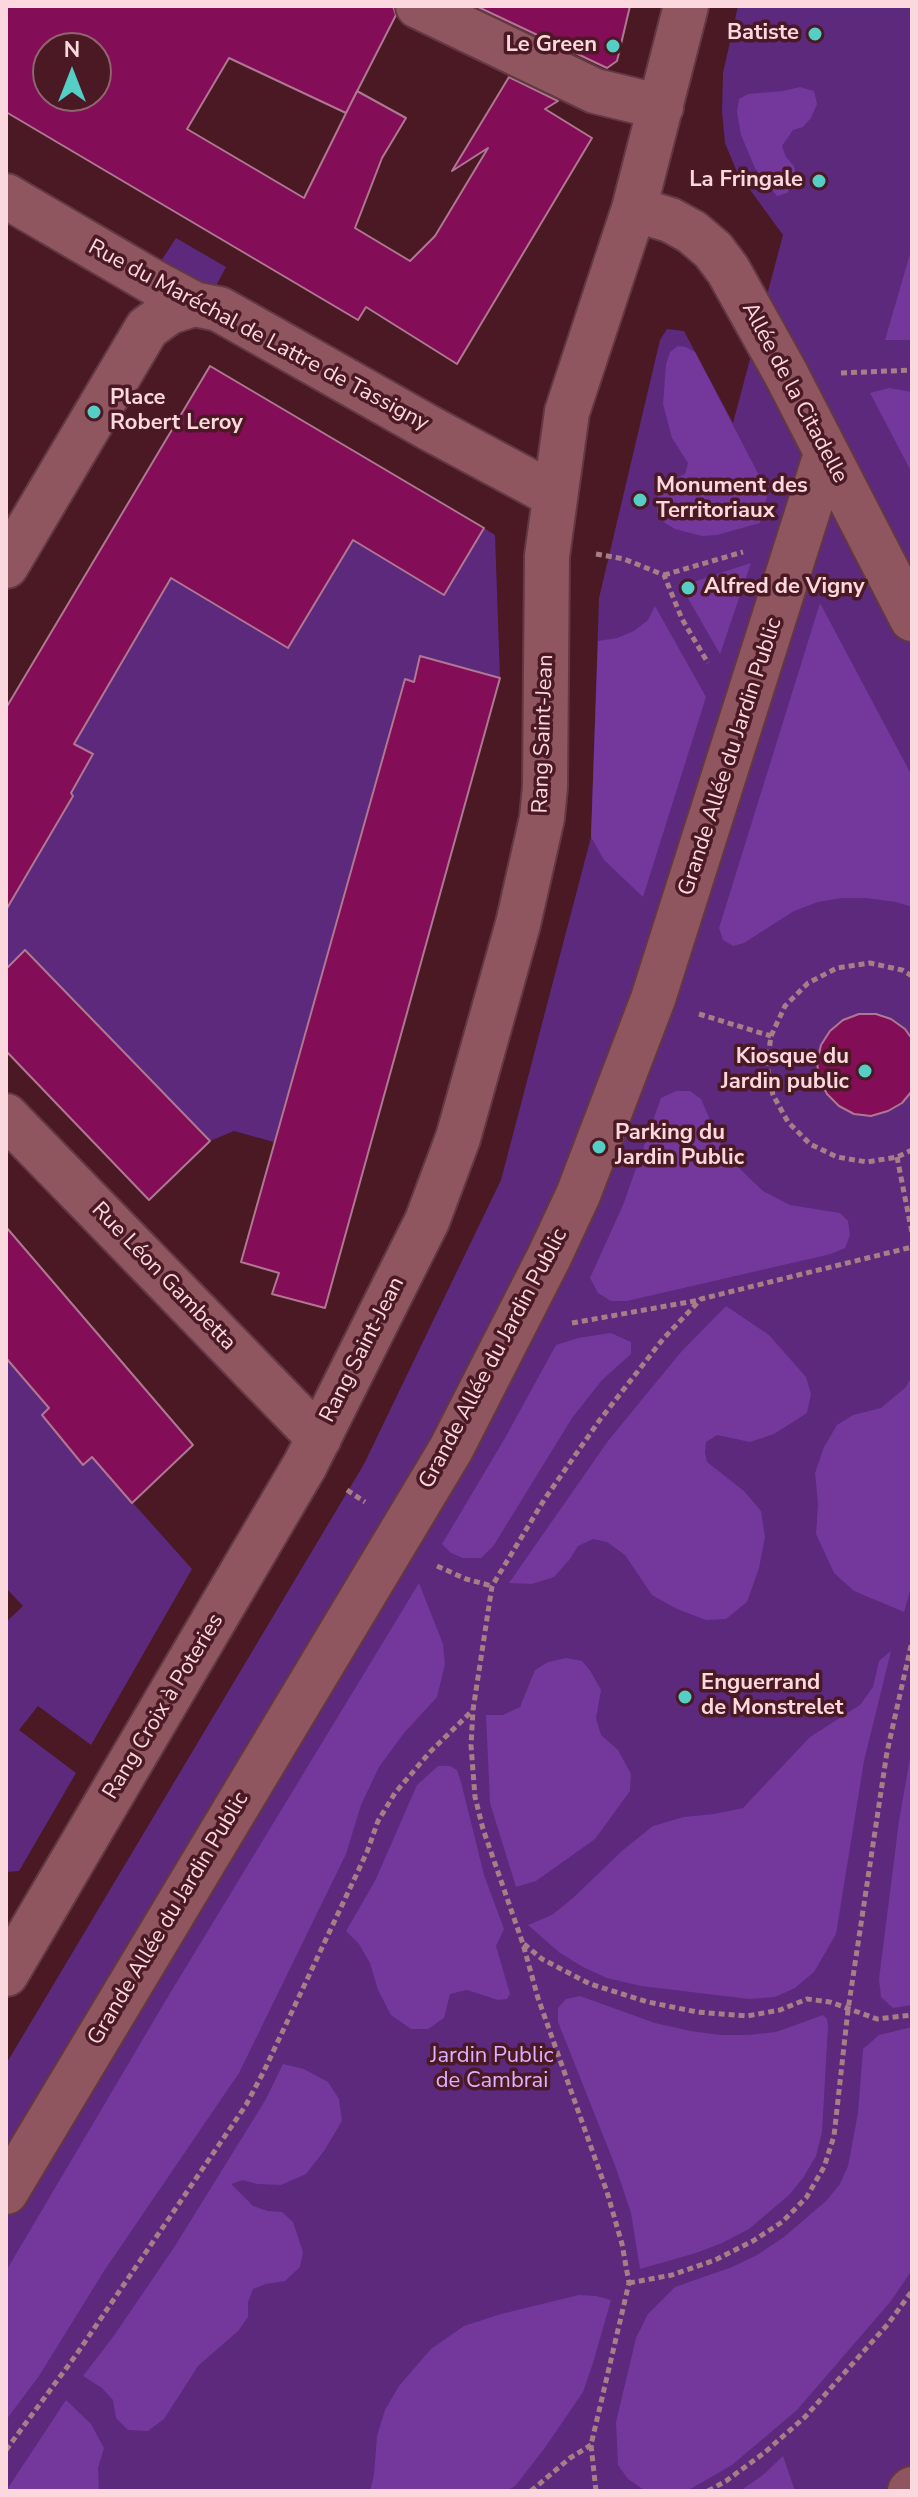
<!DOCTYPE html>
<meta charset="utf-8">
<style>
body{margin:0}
#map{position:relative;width:918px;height:2497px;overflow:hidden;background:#4a1924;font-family:"Nunito Sans",sans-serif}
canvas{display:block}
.frame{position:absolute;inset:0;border:8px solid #fad8dd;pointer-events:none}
.north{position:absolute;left:32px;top:32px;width:80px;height:80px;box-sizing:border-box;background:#4a1924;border:2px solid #90656e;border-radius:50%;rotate:0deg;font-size:22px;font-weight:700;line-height:32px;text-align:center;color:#fad8dd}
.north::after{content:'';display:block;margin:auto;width:28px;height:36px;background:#55cec6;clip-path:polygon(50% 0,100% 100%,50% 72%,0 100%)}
</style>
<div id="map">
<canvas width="918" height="2497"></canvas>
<div class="frame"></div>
<div class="north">N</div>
</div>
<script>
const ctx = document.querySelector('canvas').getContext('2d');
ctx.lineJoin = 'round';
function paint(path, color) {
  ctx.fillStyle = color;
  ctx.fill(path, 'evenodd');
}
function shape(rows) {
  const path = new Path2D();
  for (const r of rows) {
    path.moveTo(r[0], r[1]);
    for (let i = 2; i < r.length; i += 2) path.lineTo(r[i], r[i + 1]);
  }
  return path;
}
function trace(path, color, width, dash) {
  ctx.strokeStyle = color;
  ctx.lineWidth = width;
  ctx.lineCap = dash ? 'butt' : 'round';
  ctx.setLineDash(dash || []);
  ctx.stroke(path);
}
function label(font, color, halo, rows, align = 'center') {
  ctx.font = font + ' "Nunito Sans",sans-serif';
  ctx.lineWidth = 7;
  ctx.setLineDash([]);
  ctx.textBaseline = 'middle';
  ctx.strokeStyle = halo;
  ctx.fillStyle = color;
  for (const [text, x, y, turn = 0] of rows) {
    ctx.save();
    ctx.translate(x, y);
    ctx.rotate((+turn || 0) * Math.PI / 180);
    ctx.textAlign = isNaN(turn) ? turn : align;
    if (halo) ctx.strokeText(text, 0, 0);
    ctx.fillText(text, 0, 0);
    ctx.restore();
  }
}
paint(shape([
 [738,6,912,6,912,2491,6,2491,6,2064,364,1464,501,1180,591,837,599,598,660,340,667,329,684,331,733,423,783,235,737,172,725,143,722,112,723,73],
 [176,238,226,267,217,284,205,286,159,264],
 [314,517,444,595,484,528,495,535,500,678,420,657,414,682,404,680,274,1142,234,1131,210,1141,26,950,6,969,6,864,26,875,73,796,71,793,93,754,73,743,171,578,288,647],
 [6,1358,49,1408,42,1416,83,1464,92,1457,192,1569,91,1745,38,1706,19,1730,76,1773,19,1871,6,1872,6,1622,23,1606,6,1588]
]), '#5c297d');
paint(shape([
 [800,87,814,91,817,104,811,118,803,127,793,130,782,146,786,157,794,166,797,180,787,193,777,196,755,168,741,135,737,112,739,99,748,94,783,91],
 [912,247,912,340,885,340],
 [678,346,686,347,695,352,764,485,767,497,760,523,717,535,702,536,675,529,665,523,657,512,658,497,664,483,685,474,688,463,672,438,663,404,666,364,670,352],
 [889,388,912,392,912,473,870,393],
 [751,563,720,654,681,586],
 [820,603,912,776,912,907,896,902,866,898,842,898,818,902,794,911,744,943,733,946,723,940,719,928],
 [655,606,706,697,643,897,604,860,591,837,598,641,617,638,634,631,648,620],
 [676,1091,690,1091,701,1099,721,1145,742,1171,763,1191,790,1205,840,1213,848,1221,850,1235,845,1248,831,1254,627,1301,611,1301,598,1293,590,1278,623,1205,661,1098],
 [726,1306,769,1335,806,1377,811,1394,807,1413,774,1434,750,1442,717,1435,706,1442,705,1452,707,1462,744,1491,761,1511,765,1537,759,1568,747,1602,726,1619,706,1620,677,1609,652,1595,625,1555,607,1542,593,1539,578,1546,570,1559,554,1577,532,1584,509,1583,608,1441,681,1352],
 [611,1333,631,1342,631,1354,602,1380,572,1418,494,1545,481,1558,463,1558,451,1553,442,1544,505,1438,556,1345,578,1338],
 [912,1376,912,1584,904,1612,854,1591,834,1573,816,1534,818,1504,815,1473,824,1447,837,1425,853,1415,881,1408,906,1387],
 [419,1583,443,1644,445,1664,437,1697,404,1733,379,1767,361,1805,346,1854,239,2073,104,2271,39,2376,6,2420,6,2271,166,2000],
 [891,1651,864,1761,836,1934,814,1972,795,1988,775,1997,749,1999,641,1986,607,1978,583,1967,560,1953,528,1925,552,1915,573,1898,623,1850,653,1826,684,1817,714,1814,743,1808,810,1737,860,1705,873,1687,879,1661],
 [566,1658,582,1661,591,1672,601,1690,596,1718,601,1735,618,1750,631,1774,630,1791,595,1839,536,1881,516,1887,490,1803,486,1715,503,1715,520,1707,535,1670,548,1662],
 [912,1747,912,2005,893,2008,881,1997,879,1979,899,1821],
 [438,1766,450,1766,457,1770,461,1782,484,1875,504,1929,496,1946,510,1994,507,1999,498,2000,467,1990,450,1994,444,2018,428,2029,411,2029,391,2015,378,1990,370,1963,359,1944,346,1931,375,1881,417,1785],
 [580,1996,655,2023,691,2031,720,2035,748,2035,776,2032,823,2015,827,2019,828,2027,822,2132,816,2156,803,2178,789,2195,749,2229,722,2243,696,2253,640,2269,631,2213,616,2168,558,2022,558,2008,566,1999],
 [912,2027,912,2270,891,2301,797,2410,732,2465,687,2491,644,2490,628,2479,618,2465,616,2422,636,2338,648,2314,675,2287,732,2267,757,2255,784,2237,826,2201,840,2184,848,2166,858,2113,863,2049,879,2035],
 [283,2064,304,2069,328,2082,339,2099,342,2121,324,2151,306,2174,281,2185,257,2184,243,2180,231,2184,253,2206,268,2211,282,2212,293,2222,303,2252,300,2267,285,2281,266,2284,253,2289,248,2302,248,2317,238,2331,198,2366,164,2419,148,2431,128,2430,116,2418,113,2400,102,2388,83,2376,113,2337,175,2246,266,2099],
 [579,2295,596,2296,611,2300,593,2363,583,2392,544,2449,516,2485,508,2491,370,2491,374,2475,377,2436,385,2410,399,2386,431,2349,464,2326,501,2314],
 [66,2400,91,2424,104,2448,98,2468,99,2491,6,2491],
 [783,2456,795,2491,740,2491,763,2475]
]), '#74379c');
const building = shape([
 [6,6,393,6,396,15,346,113,229,58,187,129,304,198,357,91,406,118,382,158,355,228,410,261,435,236,488,148,452,171,509,77,558,101,545,109,592,138,457,364,366,307,358,320,6,112,6,6],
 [48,48,96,48,96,96,48,96,48,48],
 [476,6,630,6,617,61,607,68,476,6],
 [210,366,484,528,444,595,353,540,288,648,171,578,74,744,93,754,71,793,73,796,6,910,6,708,210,366],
 [420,656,500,678,325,1308,272,1294,279,1273,241,1262,405,679,414,682,420,656],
 [25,950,210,1141,149,1200,6,1051,6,969,25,950],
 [859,1014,876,1014,891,1019,905,1029,912,1039,912,1091,902,1103,888,1111,871,1116,854,1114,839,1106,827,1094,819,1079,817,1062,821,1045,830,1031,843,1020,859,1014],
 [6,1227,193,1445,132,1503,92,1457,83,1465,42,1415,49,1408,6,1358,6,1227]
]);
paint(building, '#830d57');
trace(building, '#af7892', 2);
const street = shape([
 [418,6,595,91,661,107],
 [6,196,153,282,194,304,219,309,431,429,554,495],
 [634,209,670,220,692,232,713,250,728,270,786,374,912,619],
 [6,566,147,328,169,312,194,304],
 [6,1116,319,1438],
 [6,1974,305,1465,427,1221,458,1138,518,924,542,818,545,787,547,556,567,412,634,209,686,6],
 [6,2192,451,1449,549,1257,578,1195,653,999,826,454],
 [910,2491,912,2489]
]);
trace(street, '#633843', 48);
trace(shape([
 [841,373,912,370],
 [596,554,624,559,664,575,682,619,708,663],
 [664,575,743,552],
 [912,976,902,970,870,963,837,968,808,983,785,1006,771,1036,767,1065,773,1095,788,1122,810,1144,837,1157,867,1162,897,1157,912,1150],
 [699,1014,771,1036],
 [897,1157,912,1233],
 [572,1323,700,1300],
 [347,1490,365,1502],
 [437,1566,466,1579,492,1586],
 [524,1944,542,1959,590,1984,648,2002,697,2012,747,2016,780,2010,807,1999,830,2002,877,2019,912,2015],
 [629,2283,672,2275,715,2260,753,2241,782,2222,806,2198,824,2167,834,2136,848,2010,887,1752,912,1641],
 [6,2450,76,2355,246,2105,264,2071,367,1852,378,1821,395,1793,430,1752,472,1711],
 [531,2491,570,2458,591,2445],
 [596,2491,591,2445,629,2283,622,2244,607,2192,538,1998,523,1944,483,1829,475,1797,471,1745,473,1710,492,1586,544,1500,599,1421,663,1339,701,1299,912,1247],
 [708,2491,726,2481,764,2453,805,2417,888,2324,912,2291]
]), '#a77e86', 5, [6, 4]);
trace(street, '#8f565f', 44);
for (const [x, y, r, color] of [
 [815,34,8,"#55cec6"],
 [613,46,8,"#55cec6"],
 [819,181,8,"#55cec6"],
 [94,412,8,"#55cec6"],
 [640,500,8,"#55cec6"],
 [688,588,8,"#55cec6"],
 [865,1071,8,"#55cec6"],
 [599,1147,8,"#55cec6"],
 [685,1697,8,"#55cec6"]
]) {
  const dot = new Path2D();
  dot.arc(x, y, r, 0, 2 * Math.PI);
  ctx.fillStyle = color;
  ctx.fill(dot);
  trace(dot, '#4a1924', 3);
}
label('bold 22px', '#fad8dd', '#4a1924', [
 ["Batiste",799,34,"right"],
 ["Le Green",597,46,"right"],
 ["La Fringale",803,181,"right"],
 ["Place",110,399],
 ["Robert Leroy",110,424],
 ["Monument des",656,487],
 ["Territoriaux",656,512],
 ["Alfred de Vigny",704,588],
 ["Kiosque du",849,1058,"right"],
 ["Jardin public",849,1083,"right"],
 ["Parking du",615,1134],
 ["Jardin Public",615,1159],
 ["Enguerrand",701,1684],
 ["de Monstrelet",701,1709]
], 'left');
label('22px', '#fad8dd', '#4a1924', [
 ["Rue du Maréchal de Lattre de Tassigny",258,336,28],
 ["Allée de la Citadelle",794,393,62],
 ["Rang Saint-Jean",544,734,-88],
 ["Grande Allée du Jardin Public",731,757,-72],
 ["Rue Léon Gambetta",163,1277,46],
 ["Rang Saint-Jean",363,1350,-63],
 ["Grande Allée du Jardin Public",494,1359,-62],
 ["Rang Croix à Poteries",164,1707,-59],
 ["Grande Allée du Jardin Public",169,1919,-59]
]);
label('22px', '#dcb1ff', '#4a1924', [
 ["Jardin Public",492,2057],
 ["de Cambrai",492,2082]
]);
</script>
